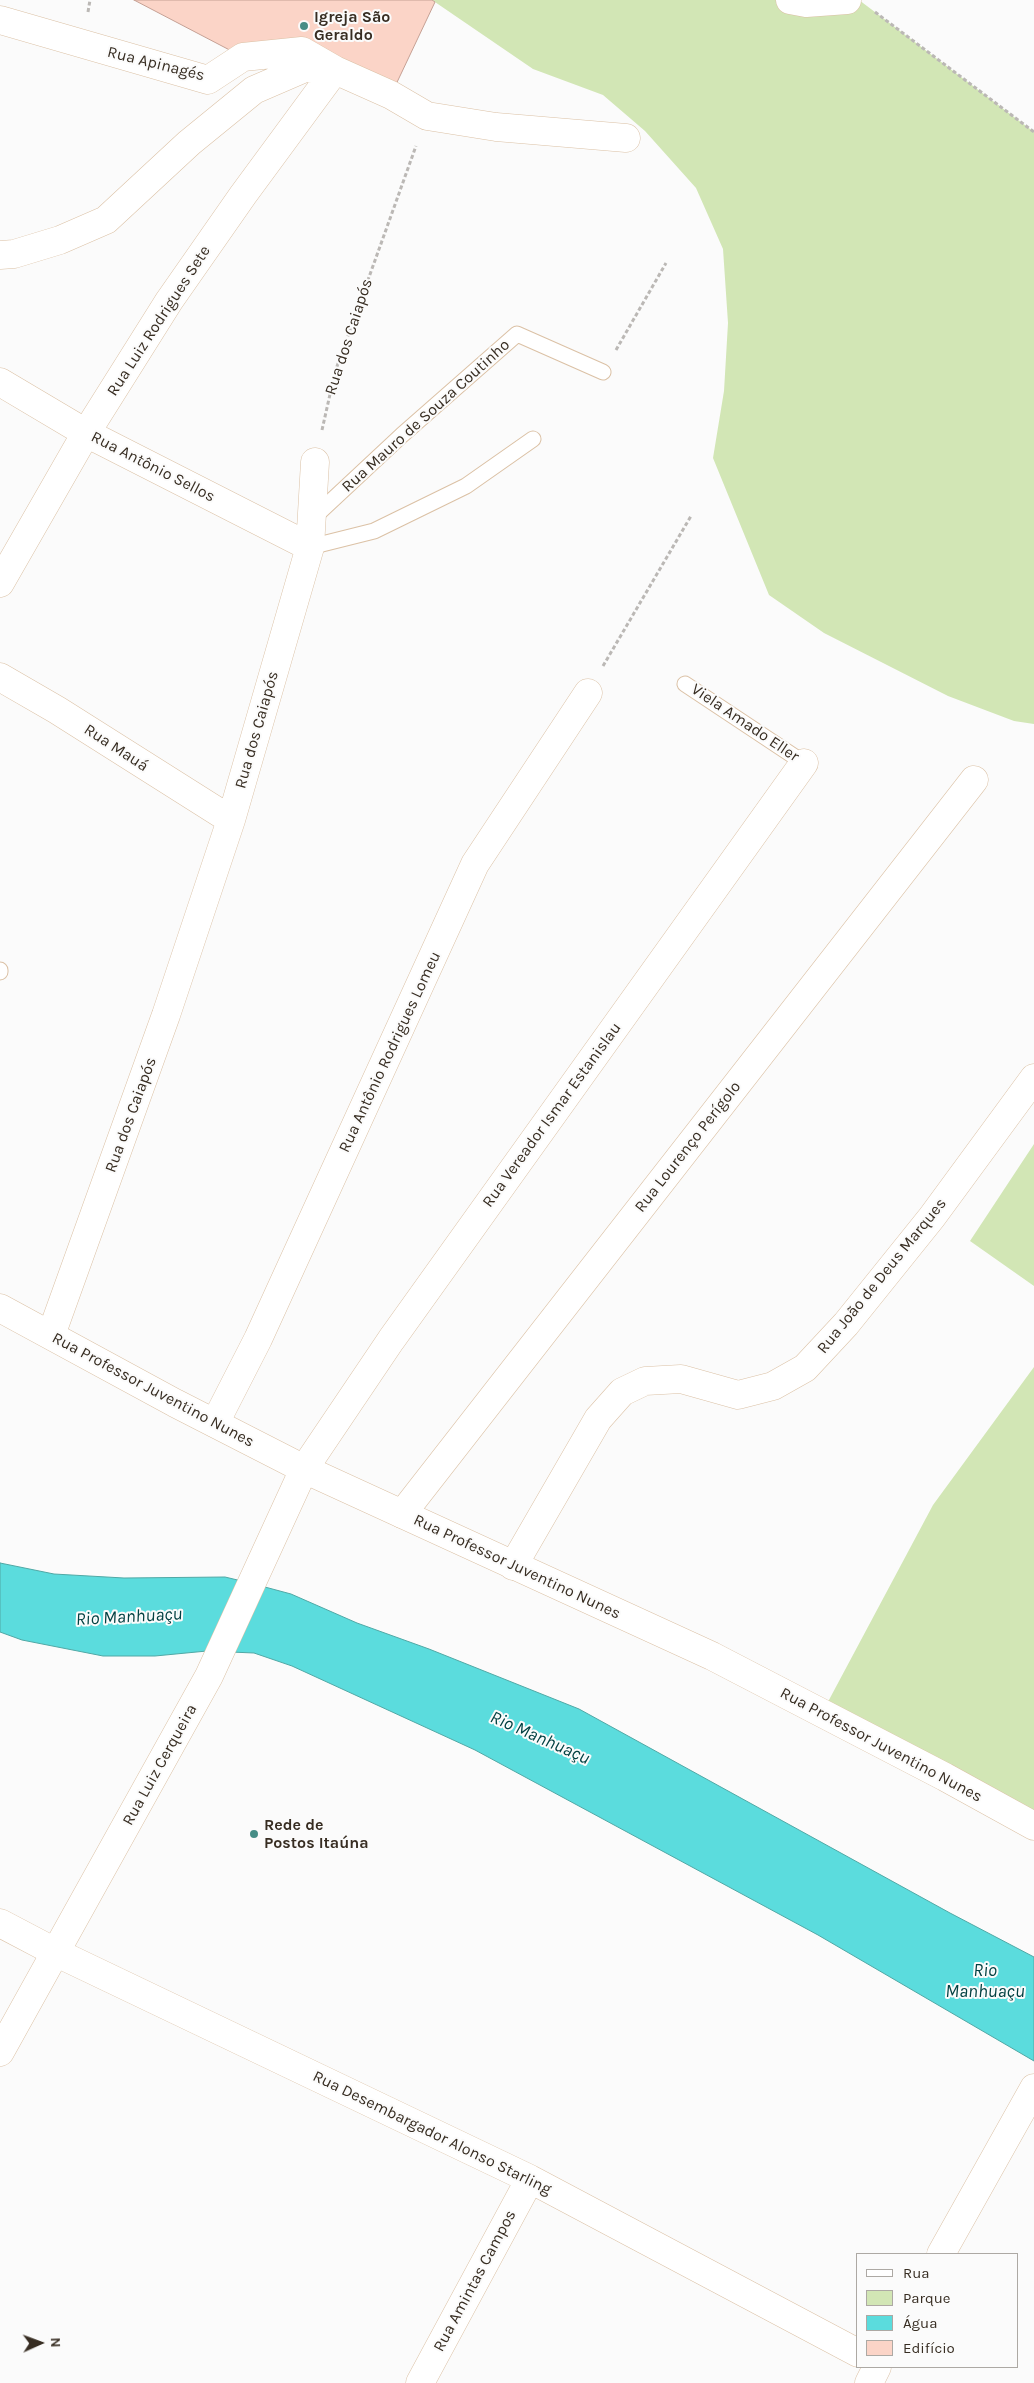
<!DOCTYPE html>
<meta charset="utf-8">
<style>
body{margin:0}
#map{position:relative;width:1034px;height:2383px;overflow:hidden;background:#fbfbfb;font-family:Karla,sans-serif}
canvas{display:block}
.legend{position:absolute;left:856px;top:2253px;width:162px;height:115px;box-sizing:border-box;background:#fbfbfb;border:1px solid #ada9a4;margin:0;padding:6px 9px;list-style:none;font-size:15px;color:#372d22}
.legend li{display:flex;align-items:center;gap:10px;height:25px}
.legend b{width:25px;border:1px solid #ada9a4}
.north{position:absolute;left:15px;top:2318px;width:50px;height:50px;-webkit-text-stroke:4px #fbfbfb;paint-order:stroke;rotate:88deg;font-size:14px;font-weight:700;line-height:20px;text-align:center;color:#372d22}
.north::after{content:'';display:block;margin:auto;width:18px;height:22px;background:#372d22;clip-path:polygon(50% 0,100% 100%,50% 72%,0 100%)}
</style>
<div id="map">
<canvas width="1034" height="2383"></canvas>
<ul class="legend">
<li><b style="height:6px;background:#fff"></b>Rua</li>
<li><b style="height:14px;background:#d2e6b5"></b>Parque</li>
<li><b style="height:14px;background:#5bdcdd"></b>Água</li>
<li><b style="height:14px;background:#fbd4c7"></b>Edifício</li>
</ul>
<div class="north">N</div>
</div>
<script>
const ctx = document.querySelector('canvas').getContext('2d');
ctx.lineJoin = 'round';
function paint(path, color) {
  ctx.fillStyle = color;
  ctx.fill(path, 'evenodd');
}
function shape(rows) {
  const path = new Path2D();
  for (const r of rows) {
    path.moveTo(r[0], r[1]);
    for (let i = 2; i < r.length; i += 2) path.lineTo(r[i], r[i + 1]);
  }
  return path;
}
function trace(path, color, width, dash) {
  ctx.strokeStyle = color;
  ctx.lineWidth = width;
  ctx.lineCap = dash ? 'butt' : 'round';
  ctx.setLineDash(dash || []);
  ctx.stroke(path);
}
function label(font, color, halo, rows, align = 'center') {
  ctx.font = font + ' Karla,sans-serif';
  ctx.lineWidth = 4;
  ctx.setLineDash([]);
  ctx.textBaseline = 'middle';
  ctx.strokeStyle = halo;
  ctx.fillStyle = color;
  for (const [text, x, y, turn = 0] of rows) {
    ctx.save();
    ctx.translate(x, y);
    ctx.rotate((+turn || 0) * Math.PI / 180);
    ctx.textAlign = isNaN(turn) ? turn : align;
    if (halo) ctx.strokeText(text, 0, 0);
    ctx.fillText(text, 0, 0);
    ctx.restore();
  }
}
paint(shape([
 [432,0,859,0,1034,132,1034,724,1014,721,948,696,824,633,769,595,713,458,724,391,728,323,723,249,696,188,645,131,603,95,533,69],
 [1034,1144,1034,1286,970,1241],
 [1034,1367,1034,1826,822,1713,933,1505]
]), '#d2e6b5');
const water = shape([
 [0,1563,54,1574,124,1578,225,1577,250,1583,291,1594,357,1623,429,1649,579,1709,950,1913,1034,1957,1034,2061,818,1935,475,1750,292,1666,254,1653,207,1651,155,1656,103,1656,22,1640,0,1632,0,1563]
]);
paint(water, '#5bdcdd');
trace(water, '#50a8a5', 1);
const building = shape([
 [134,0,432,0,435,2,391,95,243,57,134,0]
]);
paint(building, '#fbd4c7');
trace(building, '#c5a094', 1);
const lane = shape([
 [312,519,402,435,517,334,603,372],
 [310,547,374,531,466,486,533,439],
 [685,684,804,763],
 [0,972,0,970]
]);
const street = shape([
 [790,0,806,3,847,0],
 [0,20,208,80,243,57,302,51,335,70,243,195,169,301,86,433,0,583],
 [0,255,14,254,60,240,106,220,189,143,254,90,305,68,335,70,391,95,427,116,496,127,626,138],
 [0,382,86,433,310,547],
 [0,677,57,710,231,820],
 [51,1335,166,1015,231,820,310,547,315,462],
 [215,1423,258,1339,475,864,588,693],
 [304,1469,391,1340,804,763],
 [402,1514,974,780],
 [513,1566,598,1419,622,1392,645,1381,681,1379,738,1395,773,1386,805,1368,846,1324,932,1217,1034,1078],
 [0,1923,57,1953,530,2179,858,2353],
 [941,2254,1034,2088],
 [420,2383,530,2179],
 [869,2383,877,2367]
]);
const secondary = shape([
 [0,1308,175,1403,304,1469,712,1656,945,1777,1034,1826],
 [0,2052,209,1676,304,1469]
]);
trace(lane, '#dbc1a5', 17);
trace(street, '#dbc1a5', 29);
trace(secondary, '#dbc1a5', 29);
trace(shape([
 [88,12,90,0],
 [875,12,1034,132],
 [616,350,666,263],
 [322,430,335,372,416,146],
 [603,666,691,516]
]), '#bbb8b5', 3, [4, 2.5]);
trace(lane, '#fff', 15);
trace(street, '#fff', 28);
trace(secondary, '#fff', 28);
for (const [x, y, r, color] of [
 [304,26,5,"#468d86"],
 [254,1834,5,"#468d86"]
]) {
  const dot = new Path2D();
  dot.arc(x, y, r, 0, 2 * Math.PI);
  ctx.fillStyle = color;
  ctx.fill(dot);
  trace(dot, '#fbfbfb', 2);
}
label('bold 16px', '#372d22', '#fbfbfb', [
 ["Igreja São",314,17],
 ["Geraldo",314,35],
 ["Rede de",264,1825],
 ["Postos Itaúna",264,1843]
], 'left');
label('16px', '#372d22', '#fbfbfb', [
 ["Rua Apinagés",156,64,14],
 ["Rua Luiz Rodrigues Sete",159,321,-57],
 ["Rua dos Caiapós",349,337,-72],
 ["Rua Mauro de Souza Coutinho",426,416,-42],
 ["Rua Antônio Sellos",153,467,27],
 ["Viela Amado Eller",745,723,34],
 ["Rua dos Caiapós",257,730,-74],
 ["Rua Mauá",116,748,33],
 ["Rua Antônio Rodrigues Lomeu",390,1052,-65],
 ["Rua dos Caiapós",131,1115,-70],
 ["Rua Vereador Ismar Estanislau",552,1115,-54],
 ["Rua Lourenço Perígolo",688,1147,-52],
 ["Rua João de Deus Marques",882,1276,-51],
 ["Rua Professor Juventino Nunes",153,1390,28],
 ["Rua Professor Juventino Nunes",517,1567,25],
 ["Rua Professor Juventino Nunes",881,1745,28],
 ["Rua Luiz Cerqueira",160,1765,-61],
 ["Rua Desembargador Alonso Starling",432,2133,26],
 ["Rua Amintas Campos",475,2281,-62]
]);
label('italic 18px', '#024142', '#fbfbfb', [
 ["Rio Manhuaçu",129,1617,-3],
 ["Rio Manhuaçu",540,1738,24],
 ["Rio",985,1971],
 ["Manhuaçu",985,1992]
]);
</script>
